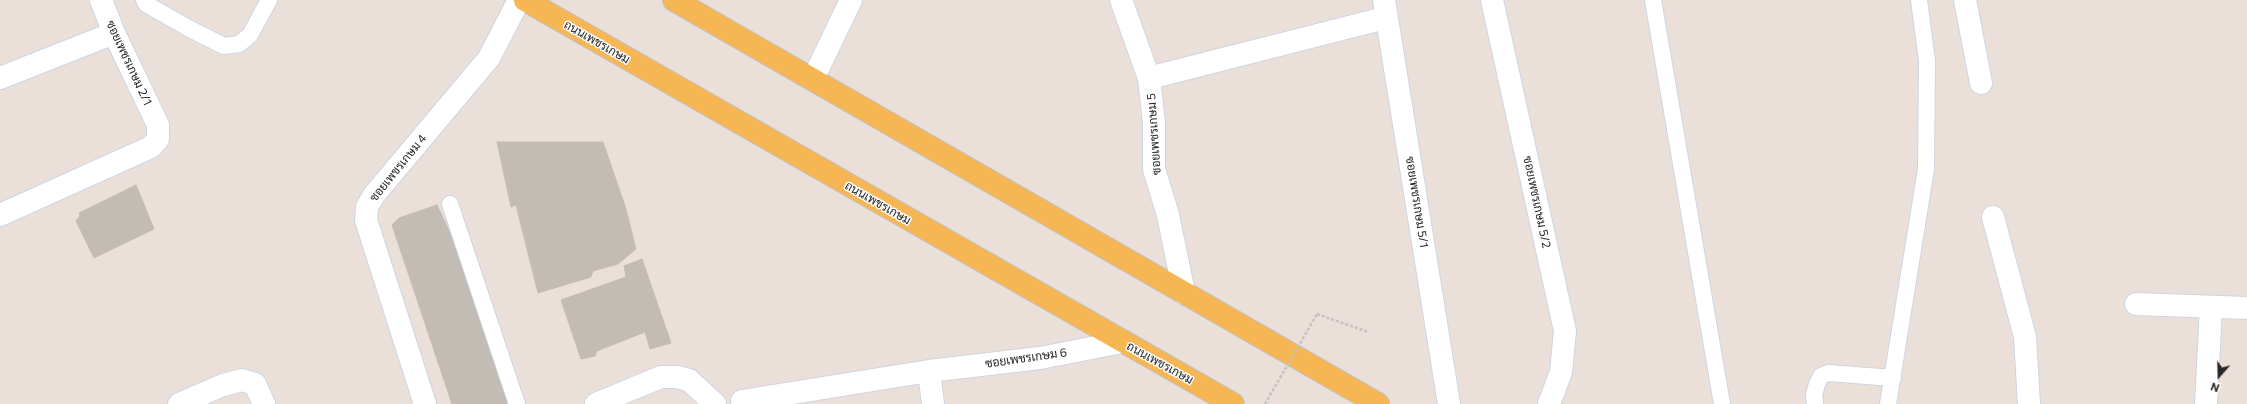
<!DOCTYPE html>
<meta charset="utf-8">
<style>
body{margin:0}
#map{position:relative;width:2247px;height:404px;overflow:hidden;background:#ebe0d9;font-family:Commissioner,sans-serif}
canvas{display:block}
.north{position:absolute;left:2199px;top:356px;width:40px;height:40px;-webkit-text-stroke:3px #fff;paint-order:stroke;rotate:200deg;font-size:11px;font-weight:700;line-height:16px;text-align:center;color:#282828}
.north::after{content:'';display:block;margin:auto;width:14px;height:18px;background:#282828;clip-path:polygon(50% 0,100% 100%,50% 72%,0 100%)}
</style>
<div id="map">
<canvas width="2247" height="404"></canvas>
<div class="north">N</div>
</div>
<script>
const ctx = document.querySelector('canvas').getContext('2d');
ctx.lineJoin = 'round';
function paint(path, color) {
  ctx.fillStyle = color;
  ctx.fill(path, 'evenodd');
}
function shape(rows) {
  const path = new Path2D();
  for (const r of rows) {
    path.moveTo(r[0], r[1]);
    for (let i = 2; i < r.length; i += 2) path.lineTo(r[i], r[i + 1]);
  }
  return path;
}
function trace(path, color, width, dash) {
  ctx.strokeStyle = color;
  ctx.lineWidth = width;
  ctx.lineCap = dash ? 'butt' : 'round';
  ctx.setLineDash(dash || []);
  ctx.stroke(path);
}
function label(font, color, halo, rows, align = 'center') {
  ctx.font = font + ' Commissioner,Sarabun,sans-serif';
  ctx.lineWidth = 3;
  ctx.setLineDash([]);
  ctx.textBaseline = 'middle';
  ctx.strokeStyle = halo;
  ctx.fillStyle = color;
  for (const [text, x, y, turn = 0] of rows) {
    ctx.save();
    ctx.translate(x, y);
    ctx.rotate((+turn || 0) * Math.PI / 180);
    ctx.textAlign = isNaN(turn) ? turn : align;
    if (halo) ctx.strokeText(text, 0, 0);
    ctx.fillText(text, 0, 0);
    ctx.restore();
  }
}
const building = shape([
 [497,142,603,142,626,209,636,249,618,264,593,271,591,277,538,293,516,205,511,207,497,142],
 [136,185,154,229,94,258,76,221,80,216,79,213,136,185],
 [437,205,462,258,510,404,452,404,392,225,399,218,437,205],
 [642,259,671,343,650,349,645,332,597,351,595,356,581,359,561,300,626,277,624,266,642,259]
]);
paint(building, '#c2bcb5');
trace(building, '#c6bcb2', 1);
const lane = shape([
 [144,0,146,4,190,29,224,46,239,44,250,35,269,0],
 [1653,0,1722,404],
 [450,204,517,404],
 [1815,404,1814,395,1817,384,1821,376,1828,373,1893,378],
 [1888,404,1926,169,1927,61,1919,0]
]);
const street = shape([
 [1121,0,1149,78,1154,123,1154,169,1168,215,1184,293],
 [1384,0,1449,404],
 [1492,0,1565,331,1561,372,1549,404],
 [1965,0,1981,83],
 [0,78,114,33],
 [1149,78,1377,20],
 [813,79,851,0],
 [0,215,151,147,158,139,158,125,114,33,101,0],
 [1993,217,2025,337,2029,404],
 [2136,304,2247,308],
 [929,371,933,404],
 [742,401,929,371,1040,358,1122,342],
 [179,404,223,385,242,380,255,384,264,404],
 [596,404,661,377,677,377,689,380,715,404],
 [2206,404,2211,308]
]);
const secondary = shape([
 [425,404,366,220,367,207,374,195,489,58,519,0]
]);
const primary = shape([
 [525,0,1233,404],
 [674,0,1378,404]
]);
trace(lane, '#ced5e2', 18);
trace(street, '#ced5e2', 24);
trace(secondary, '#ced5e2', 24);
trace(primary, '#c3c3c3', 24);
trace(shape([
 [1317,314,1368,332]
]), '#c3c3c3', 2.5, [3, 2]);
trace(lane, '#fff', 16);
trace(street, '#fff', 22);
trace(secondary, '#fff', 22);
trace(primary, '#f6b653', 22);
trace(shape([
 [1265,404,1317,314]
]), '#c3c3c3', 2.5, [3, 2]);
label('12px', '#282828', '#fff', [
 ["ถนนเพชรเกษม",597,42,30],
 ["ซอยเพชรเกษม 2/1",129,63,65],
 ["ซอยเพชรเกษม 5",1154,134,-94],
 ["ซอยเพชรเกษม 4",398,168,-51],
 ["ซอยเพชรเกษม 5/1",1417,202,81],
 ["ซอยเพชรเกษม 5/2",1537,202,78],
 ["ถนนเพชรเกษม",878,203,30],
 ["ซอยเพชรเกษม 6",1026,358,-8],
 ["ถนนเพชรเกษม",1160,363,29]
]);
</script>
